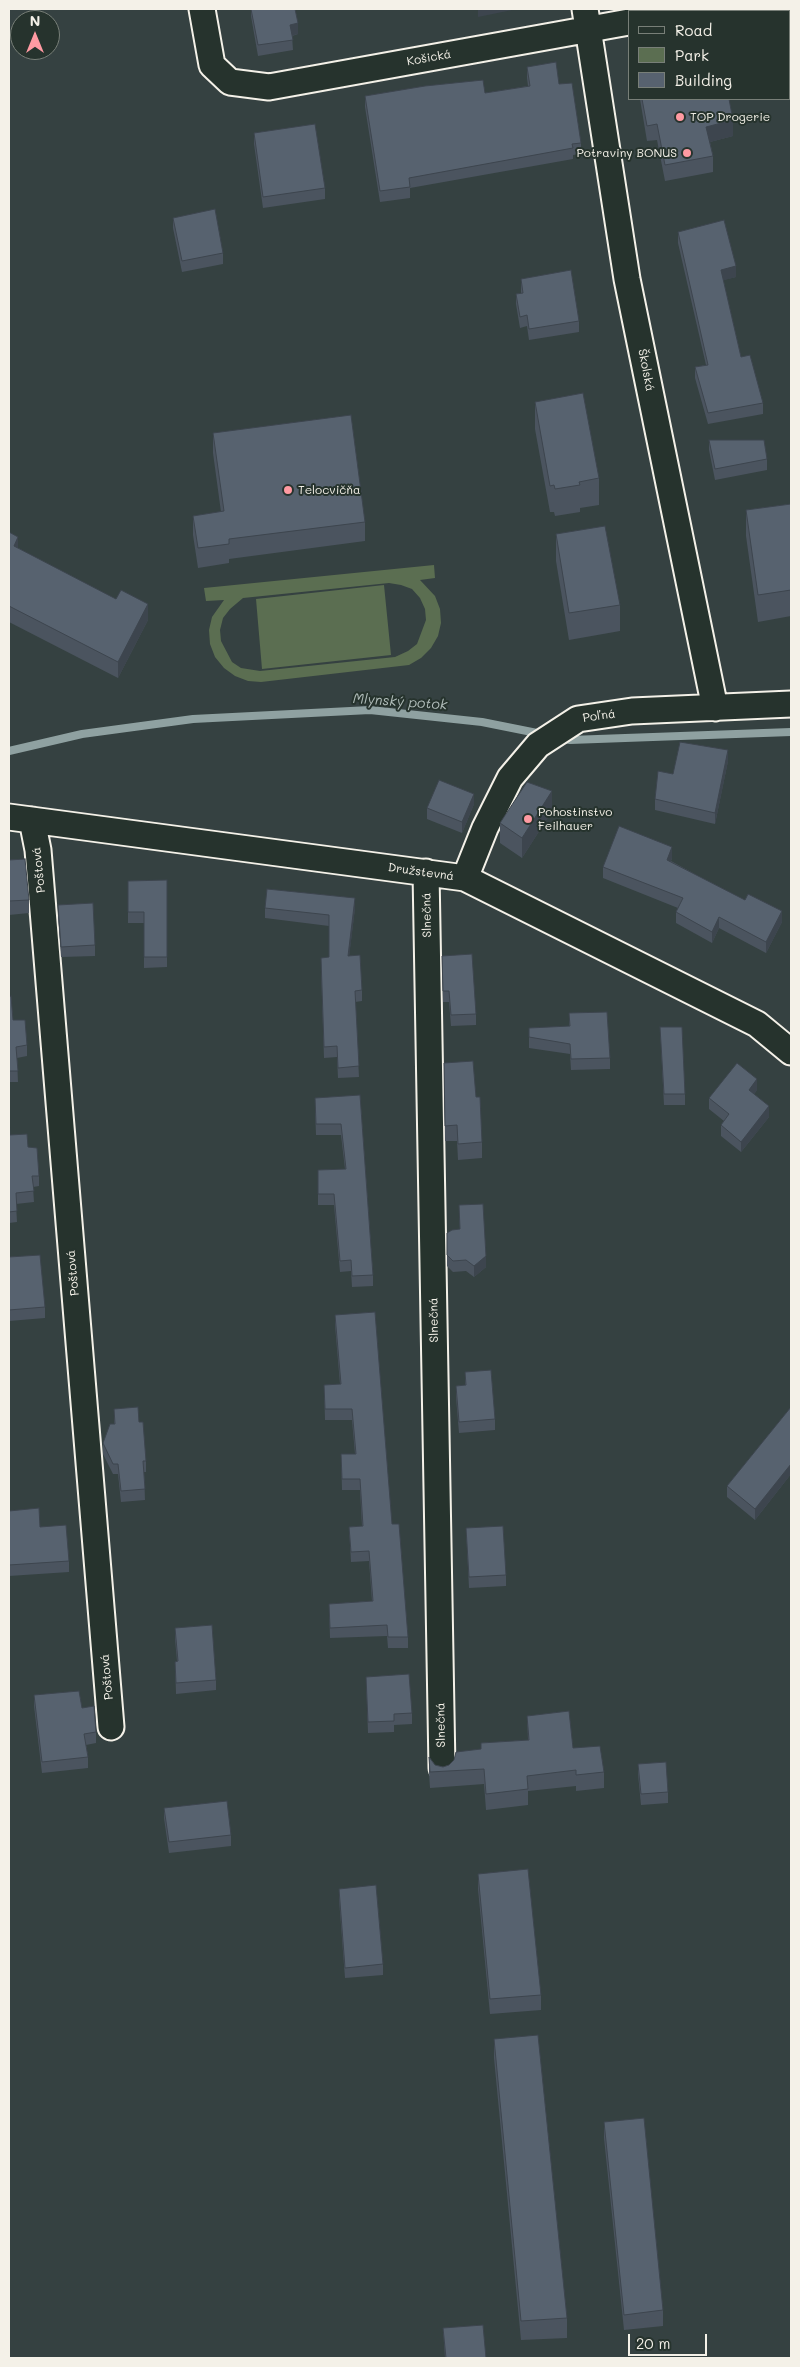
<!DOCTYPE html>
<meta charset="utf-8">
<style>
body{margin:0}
#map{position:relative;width:800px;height:2367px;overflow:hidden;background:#354141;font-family:Mali,sans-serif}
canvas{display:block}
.frame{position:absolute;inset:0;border:10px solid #f4f1e8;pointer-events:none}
.legend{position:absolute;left:628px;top:10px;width:162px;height:90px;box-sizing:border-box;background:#26332d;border:1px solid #787f78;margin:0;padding:6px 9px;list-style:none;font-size:15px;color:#f4f1e8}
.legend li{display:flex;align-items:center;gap:10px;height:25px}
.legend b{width:25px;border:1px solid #787f78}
.north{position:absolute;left:10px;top:10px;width:50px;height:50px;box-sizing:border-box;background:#26332d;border:1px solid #787f78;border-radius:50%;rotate:0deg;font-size:14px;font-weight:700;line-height:20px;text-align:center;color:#f4f1e8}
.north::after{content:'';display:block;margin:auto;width:18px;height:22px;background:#ff9aa2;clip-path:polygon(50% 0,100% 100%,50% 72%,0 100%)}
.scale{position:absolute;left:628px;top:2334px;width:79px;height:22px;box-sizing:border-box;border:2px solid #f4f1e8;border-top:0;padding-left:6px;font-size:15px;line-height:18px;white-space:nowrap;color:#f4f1e8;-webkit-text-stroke:4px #26332d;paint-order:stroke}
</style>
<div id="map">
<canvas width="800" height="2367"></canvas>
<div class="frame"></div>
<ul class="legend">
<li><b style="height:6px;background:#26332d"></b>Road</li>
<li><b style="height:14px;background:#5b6e51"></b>Park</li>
<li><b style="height:14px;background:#57626f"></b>Building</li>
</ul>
<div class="north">N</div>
<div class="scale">20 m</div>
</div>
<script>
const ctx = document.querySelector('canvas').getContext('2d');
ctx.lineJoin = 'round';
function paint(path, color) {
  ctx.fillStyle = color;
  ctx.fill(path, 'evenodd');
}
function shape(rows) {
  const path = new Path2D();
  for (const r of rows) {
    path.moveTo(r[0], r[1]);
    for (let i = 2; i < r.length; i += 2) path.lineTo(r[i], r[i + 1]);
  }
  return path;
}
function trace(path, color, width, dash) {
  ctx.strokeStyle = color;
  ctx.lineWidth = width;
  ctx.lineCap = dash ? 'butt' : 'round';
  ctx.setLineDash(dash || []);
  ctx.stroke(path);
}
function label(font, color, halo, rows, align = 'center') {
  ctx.font = font + ' Mali,sans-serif';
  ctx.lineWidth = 4;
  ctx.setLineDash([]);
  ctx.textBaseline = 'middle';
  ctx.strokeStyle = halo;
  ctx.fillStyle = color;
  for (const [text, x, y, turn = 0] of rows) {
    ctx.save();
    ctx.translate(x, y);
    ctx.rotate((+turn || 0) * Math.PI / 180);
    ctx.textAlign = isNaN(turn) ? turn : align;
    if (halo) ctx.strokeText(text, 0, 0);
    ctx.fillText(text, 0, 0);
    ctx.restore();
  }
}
paint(shape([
 [434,565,435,578,420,580,435,596,440,609,441,623,438,636,431,648,421,658,409,665,261,682,248,681,235,676,224,668,215,657,210,644,209,630,212,617,224,600,206,601,204,588],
 [389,583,401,585,412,589,420,598,425,609,426,620,417,644,408,651,395,657,260,671,241,668,232,662,221,641,220,630,223,618,230,609,243,598],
 [384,585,391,655,262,669,256,599]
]), '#5b6e51');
trace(shape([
 [559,738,570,740,791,732],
 [9,751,82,734,193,719,370,710,482,722,542,734]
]), '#8fa1a1', 8);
const street = shape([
 [202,9,212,65,230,82,269,87,629,22],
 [585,9,627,279,715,708],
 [686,11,699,9],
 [9,817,465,878,757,1024,791,1052],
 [32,820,38,850,111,1727],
 [426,872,442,1768],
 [465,878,485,828,510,778,538,745,578,719,632,711,791,704]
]);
trace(street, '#f4f1e8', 29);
trace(street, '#26332d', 25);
paint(shape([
 [251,9,295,9,298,34,292,36,293,50,258,56,251,16],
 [527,67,559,84,581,143,581,154,573,155,573,159,410,188,410,198,380,202,365,107,365,96,485,93,528,86,527,78],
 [640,99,729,99,733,136,710,142,713,156,713,172,665,181,657,140,647,141],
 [254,133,325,188,325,199,263,208,254,144],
 [173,218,223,253,223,264,182,272,173,228],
 [678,232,736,277,723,280,741,357,763,403,763,414,708,424,695,378,695,367,706,365,678,243],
 [521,279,579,321,579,332,529,340,527,326,520,328,516,304,516,294,521,293],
 [535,402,599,478,599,505,580,508,580,512,555,516,554,512,550,512,535,429],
 [213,433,365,522,365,541,229,559,229,563,198,568,193,535,193,516,221,512,213,453],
 [709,440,767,459,767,470,715,480,709,450],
 [791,504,791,616,758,622,746,536,746,510],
 [9,532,18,548,148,620,118,678,9,622],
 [556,534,620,605,620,631,569,640,556,561],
 [728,761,715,824,655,810,655,799,673,774],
 [474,804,462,833,427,819,427,808],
 [552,811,522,858,500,843,500,823],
 [672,858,671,861,782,922,766,953,719,928,712,943,676,923,676,912,678,908,603,878,603,867],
 [9,860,29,900,29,913,9,915],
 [167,880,167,967,144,968,144,923,128,923,128,881],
 [58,905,95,945,95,956,61,957,58,916],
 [265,908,355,908,349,956,362,990,362,1001,355,1002,359,1077,338,1078,337,1057,324,1058,321,968,329,957,329,926,265,918],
 [442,956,476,1014,476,1025,451,1026,449,1002,443,1002],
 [9,997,13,1020,27,1045,27,1056,17,1058,18,1082,9,1082],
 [569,1013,610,1058,610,1069,571,1070,570,1054,529,1048,529,1037,569,1026],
 [660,1027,685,1094,685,1105,664,1105],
 [444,1063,476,1097,482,1142,482,1158,458,1160,457,1141,445,1141],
 [757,1090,754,1094,769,1117,741,1152,721,1136,721,1125,724,1121,709,1109,709,1098],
 [360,1095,373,1275,373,1286,352,1287,351,1271,340,1272,334,1205,318,1205,318,1170,345,1169,341,1135,316,1135,315,1109],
 [9,1119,10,1135,28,1147,39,1176,39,1186,33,1187,34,1202,16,1204,17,1222,9,1223],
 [459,1205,486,1267,474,1277,466,1271,453,1272,447,1266,447,1233,460,1229],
 [9,1257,45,1307,45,1318,9,1321],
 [335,1315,392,1524,408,1637,408,1648,388,1648,387,1636,330,1638,329,1604,372,1601,369,1561,351,1562,349,1527,362,1526,360,1490,342,1490,341,1454,355,1454,352,1420,325,1420,324,1385,340,1384,335,1325],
 [465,1372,495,1419,495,1430,459,1433,456,1397,456,1386,465,1385],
 [791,1407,791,1474,755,1520,727,1497,727,1486],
 [114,1409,146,1461,146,1472,144,1472,145,1500,121,1502,118,1474,113,1474,103,1454,103,1443,114,1424],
 [9,1511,40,1527,69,1561,69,1572,9,1576],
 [466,1528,506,1575,506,1586,469,1588],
 [175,1628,216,1680,216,1690,176,1694,175,1662,177,1661,175,1639],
 [366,1677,412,1713,412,1724,394,1725,394,1732,368,1733],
 [34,1695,82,1708,96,1732,96,1743,86,1745,88,1757,88,1768,42,1773,34,1706],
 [527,1716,573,1748,604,1772,604,1788,576,1791,576,1786,528,1791,528,1805,486,1810,484,1784,430,1788,429,1773,429,1757,435,1765,443,1767,449,1765,481,1749,481,1743,528,1740],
 [638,1764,668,1792,668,1803,641,1805,638,1774],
 [164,1808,231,1835,231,1846,169,1853,164,1818],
 [478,1874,541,1995,541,2010,490,2014,478,1889],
 [339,1889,383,1964,383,1975,345,1978,339,1899],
 [494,2039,567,2318,567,2338,521,2340,494,2058],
 [604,2122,663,2310,663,2326,624,2330,604,2138],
 [443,2328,486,2358,445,2358]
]), '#4b545f');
paint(shape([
 [478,9,517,9,478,17],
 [298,23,298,34,290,36,290,25],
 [733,120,733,136,706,143,706,127],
 [736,266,736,277,721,281,721,270],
 [18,537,18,553,14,546],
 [148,604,148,620,118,678,118,662],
 [728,750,728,761,715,824,715,813],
 [552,791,552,811,522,858,522,838],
 [474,794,474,804,462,833,462,822],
 [672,847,672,858,667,870,667,860],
 [355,898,355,908,348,967,348,956],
 [782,911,782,922,766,953,766,942],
 [719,917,719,928,712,943,712,932],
 [757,1079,757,1090,749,1101,749,1090],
 [769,1106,769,1117,741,1152,741,1142],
 [486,1256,486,1267,474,1277,474,1266],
 [791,1464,791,1474,755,1520,755,1509]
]), '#3d454e');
const building = shape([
 [251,9,295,9,298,23,290,25,293,40,258,45,251,9],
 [556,62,559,84,572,83,581,143,572,144,573,148,409,178,410,187,380,191,365,96,425,86,483,80,485,93,530,86,527,67,556,62],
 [642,99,729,99,733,120,706,127,713,156,665,165,657,124,647,126,642,99],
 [315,124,325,188,263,197,254,133,315,124],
 [215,209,223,253,182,261,173,218,215,209],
 [724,220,736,266,721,270,741,357,750,355,763,403,708,413,695,367,708,365,678,232,724,220],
 [571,270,579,321,529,329,527,315,520,317,516,294,523,293,521,279,571,270],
 [583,393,599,478,579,482,580,485,555,489,554,485,550,486,535,402,583,393],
 [351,415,365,522,229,539,229,544,198,548,193,516,224,511,213,433,351,415],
 [709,440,764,440,767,459,715,469,709,440],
 [791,504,791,590,758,595,746,510,791,504],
 [605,526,620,605,569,613,556,534,605,526],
 [9,532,18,537,14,546,116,599,121,590,148,604,118,662,9,606,9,532],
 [680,742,728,750,715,813,655,799,658,771,673,774,680,742],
 [439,780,474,794,462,822,427,808,439,780],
 [527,782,552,791,522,838,500,823,527,782],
 [619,826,672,847,667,860,745,900,748,894,782,911,766,942,719,917,712,932,676,912,683,898,603,867,619,826],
 [25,859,29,900,9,901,9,860,25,859],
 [167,880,167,957,144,957,144,912,128,912,128,881,167,880],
 [267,889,355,898,348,956,360,955,362,990,355,991,359,1066,338,1068,337,1046,324,1047,321,958,329,957,329,915,265,908,267,889],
 [93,903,95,945,61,947,58,905,93,903],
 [472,954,476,1014,451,1015,449,991,443,991,442,956,472,954],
 [11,996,13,1020,25,1020,27,1045,16,1047,18,1071,9,1071,9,997,11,996],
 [607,1012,610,1058,571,1059,570,1044,529,1037,529,1028,570,1026,569,1013,607,1012],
 [660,1027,682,1027,685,1094,664,1094,660,1027],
 [473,1061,476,1097,480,1097,482,1142,458,1144,457,1125,445,1126,444,1063,473,1061],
 [737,1063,757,1079,749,1090,769,1106,741,1142,721,1125,729,1114,709,1098,737,1063],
 [360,1095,373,1275,352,1276,351,1260,340,1261,334,1194,318,1194,318,1170,346,1169,341,1124,316,1124,315,1098,360,1095],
 [9,1119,10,1135,27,1134,28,1147,37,1148,39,1176,32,1176,34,1191,16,1193,17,1211,9,1212,9,1119],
 [483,1204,486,1256,474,1266,466,1260,453,1261,447,1255,447,1233,452,1230,460,1229,459,1205,483,1204],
 [40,1255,45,1307,9,1310,9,1257,40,1255],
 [375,1312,392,1524,399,1524,408,1637,388,1637,387,1625,330,1628,329,1604,373,1601,369,1551,351,1552,349,1527,363,1526,360,1479,342,1479,341,1454,356,1454,352,1409,325,1409,324,1385,341,1384,335,1315,375,1312],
 [491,1370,495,1419,459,1422,456,1386,466,1385,465,1372,491,1370],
 [138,1407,139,1422,143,1422,146,1461,143,1461,145,1489,121,1491,118,1464,113,1464,103,1443,110,1424,115,1424,114,1409,138,1407],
 [791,1407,791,1464,755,1509,727,1486,791,1407],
 [39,1508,40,1527,66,1525,69,1561,9,1565,9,1511,39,1508],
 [503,1526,506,1575,469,1577,466,1528,503,1526],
 [212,1625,216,1680,176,1683,175,1662,178,1661,175,1628,212,1625],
 [409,1674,412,1713,394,1714,394,1721,368,1722,366,1677,409,1674],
 [79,1691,82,1708,94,1706,96,1732,84,1734,88,1757,42,1762,34,1695,79,1691],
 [569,1711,573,1748,600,1746,604,1772,576,1775,576,1770,527,1776,528,1789,486,1794,484,1769,430,1772,429,1757,435,1765,443,1767,449,1765,454,1760,456,1752,481,1749,481,1743,529,1740,527,1716,569,1711],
 [666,1762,668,1792,641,1794,638,1764,666,1762],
 [227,1801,231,1835,169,1842,164,1808,227,1801],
 [528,1869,541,1995,490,1999,478,1874,528,1869],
 [376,1885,383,1964,345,1968,339,1889,376,1885],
 [538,2035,567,2318,521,2321,494,2039,538,2035],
 [644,2118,663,2310,624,2315,604,2122,644,2118],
 [483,2325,486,2358,446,2358,443,2328,483,2325]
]);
paint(building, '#57626f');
trace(building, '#3d454e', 1);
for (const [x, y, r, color] of [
 [680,117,5,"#ff9aa2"],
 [687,153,5,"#ff9aa2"],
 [288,490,5,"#ff9aa2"],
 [528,819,5,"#ff9aa2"]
]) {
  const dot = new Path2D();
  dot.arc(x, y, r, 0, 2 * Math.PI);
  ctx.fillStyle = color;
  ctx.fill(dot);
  trace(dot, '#26332d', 2);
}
label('12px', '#f4f1e8', '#26332d', [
 ["Košická",429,58,-10],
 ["Školská",646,370,79],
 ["Poľná",599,716,-8],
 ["Poštová",39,870,-96],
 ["Družstevná",421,872,8],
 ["Slnečná",427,915,-91],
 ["Poštová",73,1273,-95],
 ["Slnečná",434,1320,-91],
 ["Poštová",107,1677,-95],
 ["Slnečná",441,1725,-91]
]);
label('12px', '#f4f1e8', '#26332d', [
 ["TOP Drogerie",690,117],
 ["Potraviny BONUS",677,153,"right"],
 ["Telocvičňa",298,490],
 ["Pohostinstvo",538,812],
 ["Feilhauer",538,826]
], 'left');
label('italic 14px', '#b0bcb9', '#26332d', [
 ["Mlynský potok",400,702,4]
]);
</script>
